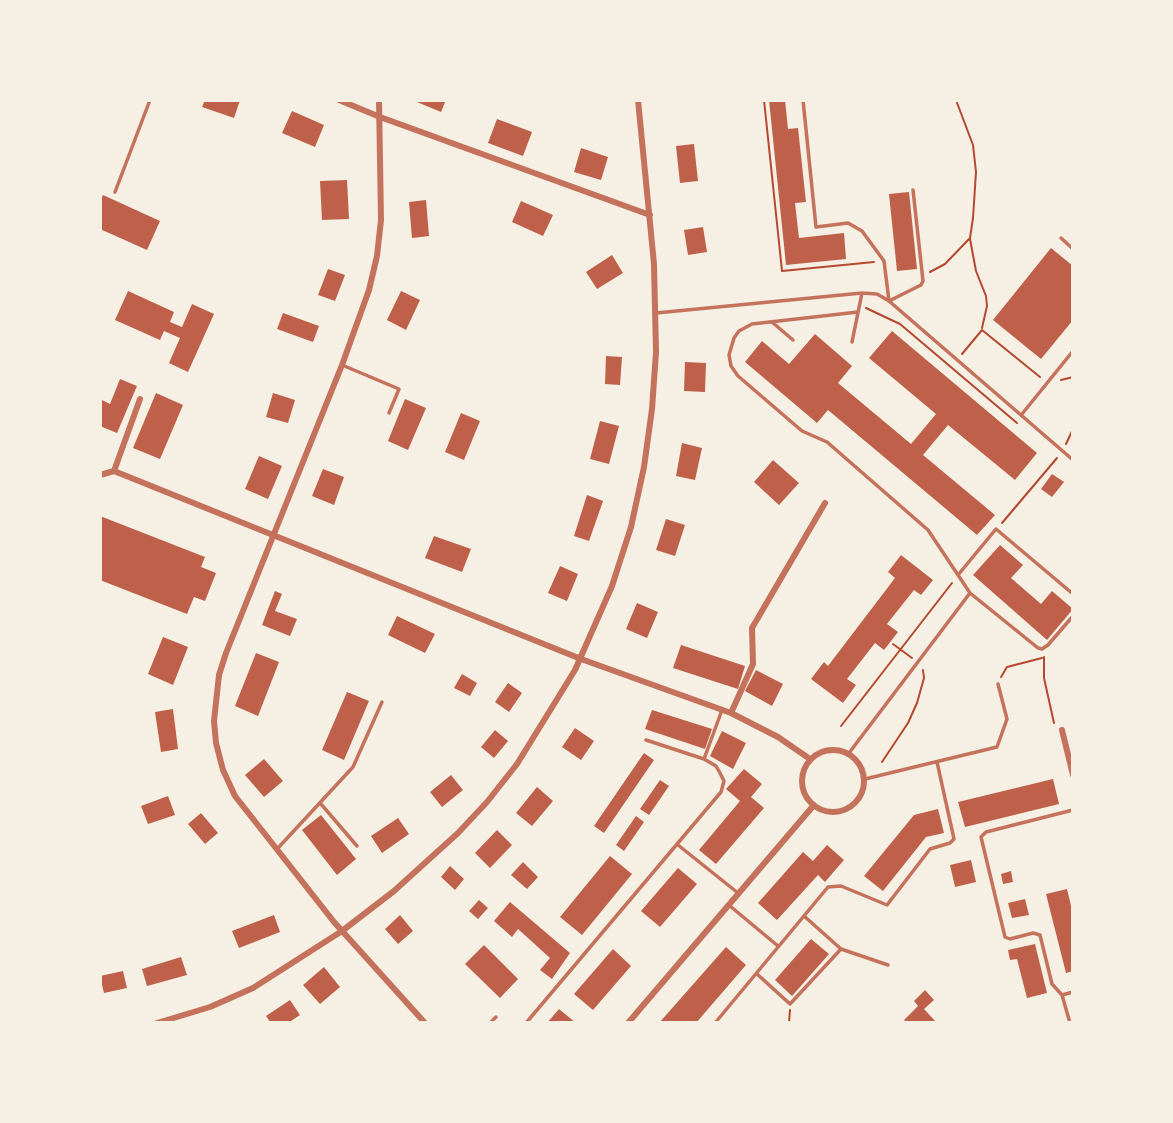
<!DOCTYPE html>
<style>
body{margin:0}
#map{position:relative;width:1173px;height:1123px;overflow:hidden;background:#f6efe4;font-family:Manrope,sans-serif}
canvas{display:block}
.frame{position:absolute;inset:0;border:102px solid #f6efe4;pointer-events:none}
</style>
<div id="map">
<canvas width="1173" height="1123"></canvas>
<div class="frame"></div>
</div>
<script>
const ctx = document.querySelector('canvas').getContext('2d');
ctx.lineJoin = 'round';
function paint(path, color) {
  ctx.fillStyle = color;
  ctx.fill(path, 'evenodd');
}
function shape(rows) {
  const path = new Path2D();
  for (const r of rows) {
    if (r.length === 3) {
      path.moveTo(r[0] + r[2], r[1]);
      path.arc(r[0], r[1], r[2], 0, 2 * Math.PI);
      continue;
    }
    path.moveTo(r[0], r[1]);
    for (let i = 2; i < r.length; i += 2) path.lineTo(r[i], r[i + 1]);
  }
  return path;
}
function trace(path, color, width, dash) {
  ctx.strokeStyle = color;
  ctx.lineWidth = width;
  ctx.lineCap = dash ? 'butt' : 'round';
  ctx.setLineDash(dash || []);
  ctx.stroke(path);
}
paint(shape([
 [205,100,240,100,234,118,202,107],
 [412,100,446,100,441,112],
 [769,100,785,100,788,129,798,128,806,202,795,203,799,238,844,233,846,259,786,265],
 [292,111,324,125,315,147,282,133],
 [497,119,532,132,523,156,488,143],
 [694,144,698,181,680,183,676,146],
 [581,148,608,157,601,180,574,172],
 [347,180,349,219,322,220,320,181],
 [909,192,917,269,897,271,889,194],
 [103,195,160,221,147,250,100,229,100,202],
 [426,200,429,236,412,238,409,202],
 [521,201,553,215,543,236,512,222],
 [703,227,707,252,688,255,684,230],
 [1051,248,1073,266,1073,320,1041,359,993,320],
 [612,255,623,273,597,289,586,272],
 [328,269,345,275,335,301,318,295],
 [128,291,174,312,170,322,182,327,192,304,214,314,188,372,169,363,180,338,164,331,160,340,115,320],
 [401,291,420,300,406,330,387,320],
 [283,313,319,326,313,342,277,329],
 [892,331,1037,453,1015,480,948,425,923,455,995,515,977,535,828,410,817,423,745,362,762,341,789,364,815,334,852,366,838,383,911,444,936,414,869,358],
 [606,356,622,357,620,385,605,384],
 [685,362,706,363,705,392,684,391],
 [120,379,137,386,117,433,100,426,100,399,110,404],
 [156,393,183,405,160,459,133,448],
 [273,393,295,400,288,423,266,417],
 [405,399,426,408,408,450,388,441],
 [461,413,480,421,464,460,445,452],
 [600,421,619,426,609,464,590,459],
 [682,443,702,448,695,480,676,476],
 [259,456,282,466,268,499,245,489],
 [773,460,799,483,779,505,754,482],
 [323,469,344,477,334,505,312,496],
 [1052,474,1064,482,1052,497,1041,489],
 [587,495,603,501,589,541,574,536],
 [100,516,205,557,201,567,216,573,205,601,194,597,187,614,100,580],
 [666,519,685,525,675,556,656,550],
 [434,536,471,549,462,572,425,558],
 [1000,545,1023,565,1011,578,1041,604,1052,591,1073,609,1047,640,973,575],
 [901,555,933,580,921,595,914,590,887,624,898,632,884,650,875,643,847,679,856,685,843,703,811,679,824,662,828,666,895,578,888,572],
 [560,566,578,574,567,601,548,593],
 [275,591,282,594,275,611,297,619,290,636,262,625],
 [637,603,658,612,647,638,626,629],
 [397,616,435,634,425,653,388,635],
 [163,637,188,647,173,685,148,674],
 [681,645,745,666,738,689,673,668],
 [256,653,279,662,258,716,235,706],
 [756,670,783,684,772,706,745,691],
 [462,674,477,683,470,696,454,688],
 [508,683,522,693,509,712,495,702],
 [347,692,369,701,344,760,322,750],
 [173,709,178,749,161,752,155,712],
 [652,710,712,729,705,749,645,729],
 [575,728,594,741,581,760,562,747],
 [495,730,508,741,494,758,481,747],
 [722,731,746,743,733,769,710,756],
 [644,753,654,760,604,833,594,826],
 [264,759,283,781,264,797,245,775],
 [744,769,762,784,751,797,764,808,716,864,699,850,740,801,726,789],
 [451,775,463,790,442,807,430,792],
 [1053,779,1059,804,965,827,958,802],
 [660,780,669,786,649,815,640,809],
 [537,787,553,801,532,826,516,813],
 [168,796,175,815,148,824,141,806],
 [938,809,944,833,926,837,883,891,864,876,914,815],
 [201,813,218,833,205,844,188,824],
 [321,815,356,859,337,875,302,830],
 [636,816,644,822,624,851,616,845],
 [398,818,409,834,382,853,371,836],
 [497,830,512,845,490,868,475,853],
 [827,845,844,860,825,882,818,875,777,920,758,903,803,852,813,861],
 [610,856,632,874,582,935,560,917],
 [971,860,976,882,955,887,950,865],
 [523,862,538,877,527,889,511,875],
 [450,866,464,879,455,890,441,877],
 [678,868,697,884,660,927,641,911],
 [1011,871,1013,882,1003,884,1001,874],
 [1067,889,1073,914,1073,971,1066,973,1046,894],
 [1025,899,1029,915,1012,918,1008,903],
 [479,900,488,908,478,919,469,911],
 [510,902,570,953,552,979,540,970,550,958,518,929,512,937,494,921],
 [274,915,280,932,239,948,232,931],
 [400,915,413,931,398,944,385,929],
 [811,939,829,954,792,996,775,980],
 [1035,944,1047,993,1027,998,1017,959,1010,960,1008,950],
 [484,945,518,979,500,998,465,964],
 [726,947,746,965,696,1023,659,1023],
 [613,949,631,966,593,1010,574,994],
 [181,957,187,975,147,986,142,969],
 [324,967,340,987,320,1004,303,985],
 [123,971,127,988,104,993,100,976],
 [925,990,934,1000,924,1009,937,1023,907,1023,904,1020,918,1006,914,1001],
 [290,1000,300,1015,288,1023,271,1023,266,1016],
 [559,1009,576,1023,547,1023]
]), '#bf614a');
trace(shape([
 [764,100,782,271,874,262],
 [970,239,976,271,986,296,987,306,982,328],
 [930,272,945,264,970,238,973,218,976,172,973,145,956,100],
 [866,308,900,324,1017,423],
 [962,354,982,330,1040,377],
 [1061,380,1073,377],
 [1066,444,1073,429],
 [1002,523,1057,458],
 [893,644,912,658],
 [1044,657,1044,678,1054,723],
 [1001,677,1007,667,1042,658],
 [841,726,952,583],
 [882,762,908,723,917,703,924,678,923,670],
 [789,1023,790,1010]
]), '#b5482f', 2);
trace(shape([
 [803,100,816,227,848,223,862,231,884,261,889,301,921,285,923,281,913,190],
 [115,192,150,100],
 [1061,238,1073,249],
 [656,313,862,293,877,294,889,301,1073,460],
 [772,322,793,340],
 [852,342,862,293],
 [342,365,399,389,389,413],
 [1022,414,1073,351],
 [958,575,996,529,1073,594],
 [970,593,1038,648,1042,649,1048,645,1073,616],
 [646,740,704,759],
 [849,753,970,593,928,530,827,442,802,431,738,376,731,366,729,355,734,338,739,331,752,324,858,312],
 [865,779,997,747,1007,719,998,684],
 [321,804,357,846],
 [1073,810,986,832,981,837,1005,937,1010,939,1033,933,1040,935,1052,984,1062,995,1073,992],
 [678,845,738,893],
 [278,848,353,767,382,702],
 [730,906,778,946],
 [841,949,888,965],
 [757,974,790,1004,841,949,804,916],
 [1062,995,1070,1023],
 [490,1023,496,1017],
 [526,1023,721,792,724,781,720,773,716,766,704,759,722,710],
 [715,1023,828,887,841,886,887,905,930,849,950,843,954,839,937,762]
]), '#c5725c', 3.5);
trace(shape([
 [339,100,380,117,650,215],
 [379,100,381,220,377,256,369,290,342,365,226,653,219,675,214,721,216,743,223,770,235,796,334,922,425,1023],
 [114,471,140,399],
 [100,475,114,471,581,659,731,713,778,737,810,759],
 [731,713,753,664,752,628,825,503],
 [1062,730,1073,775],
 [833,781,31],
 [157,1023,210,1007,253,988,342,931,394,891,458,833,487,802,517,764,575,670,612,586,631,527,644,467,652,409,656,352,654,264,638,100],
 [628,1023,814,805]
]), '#c5725c', 6);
</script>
